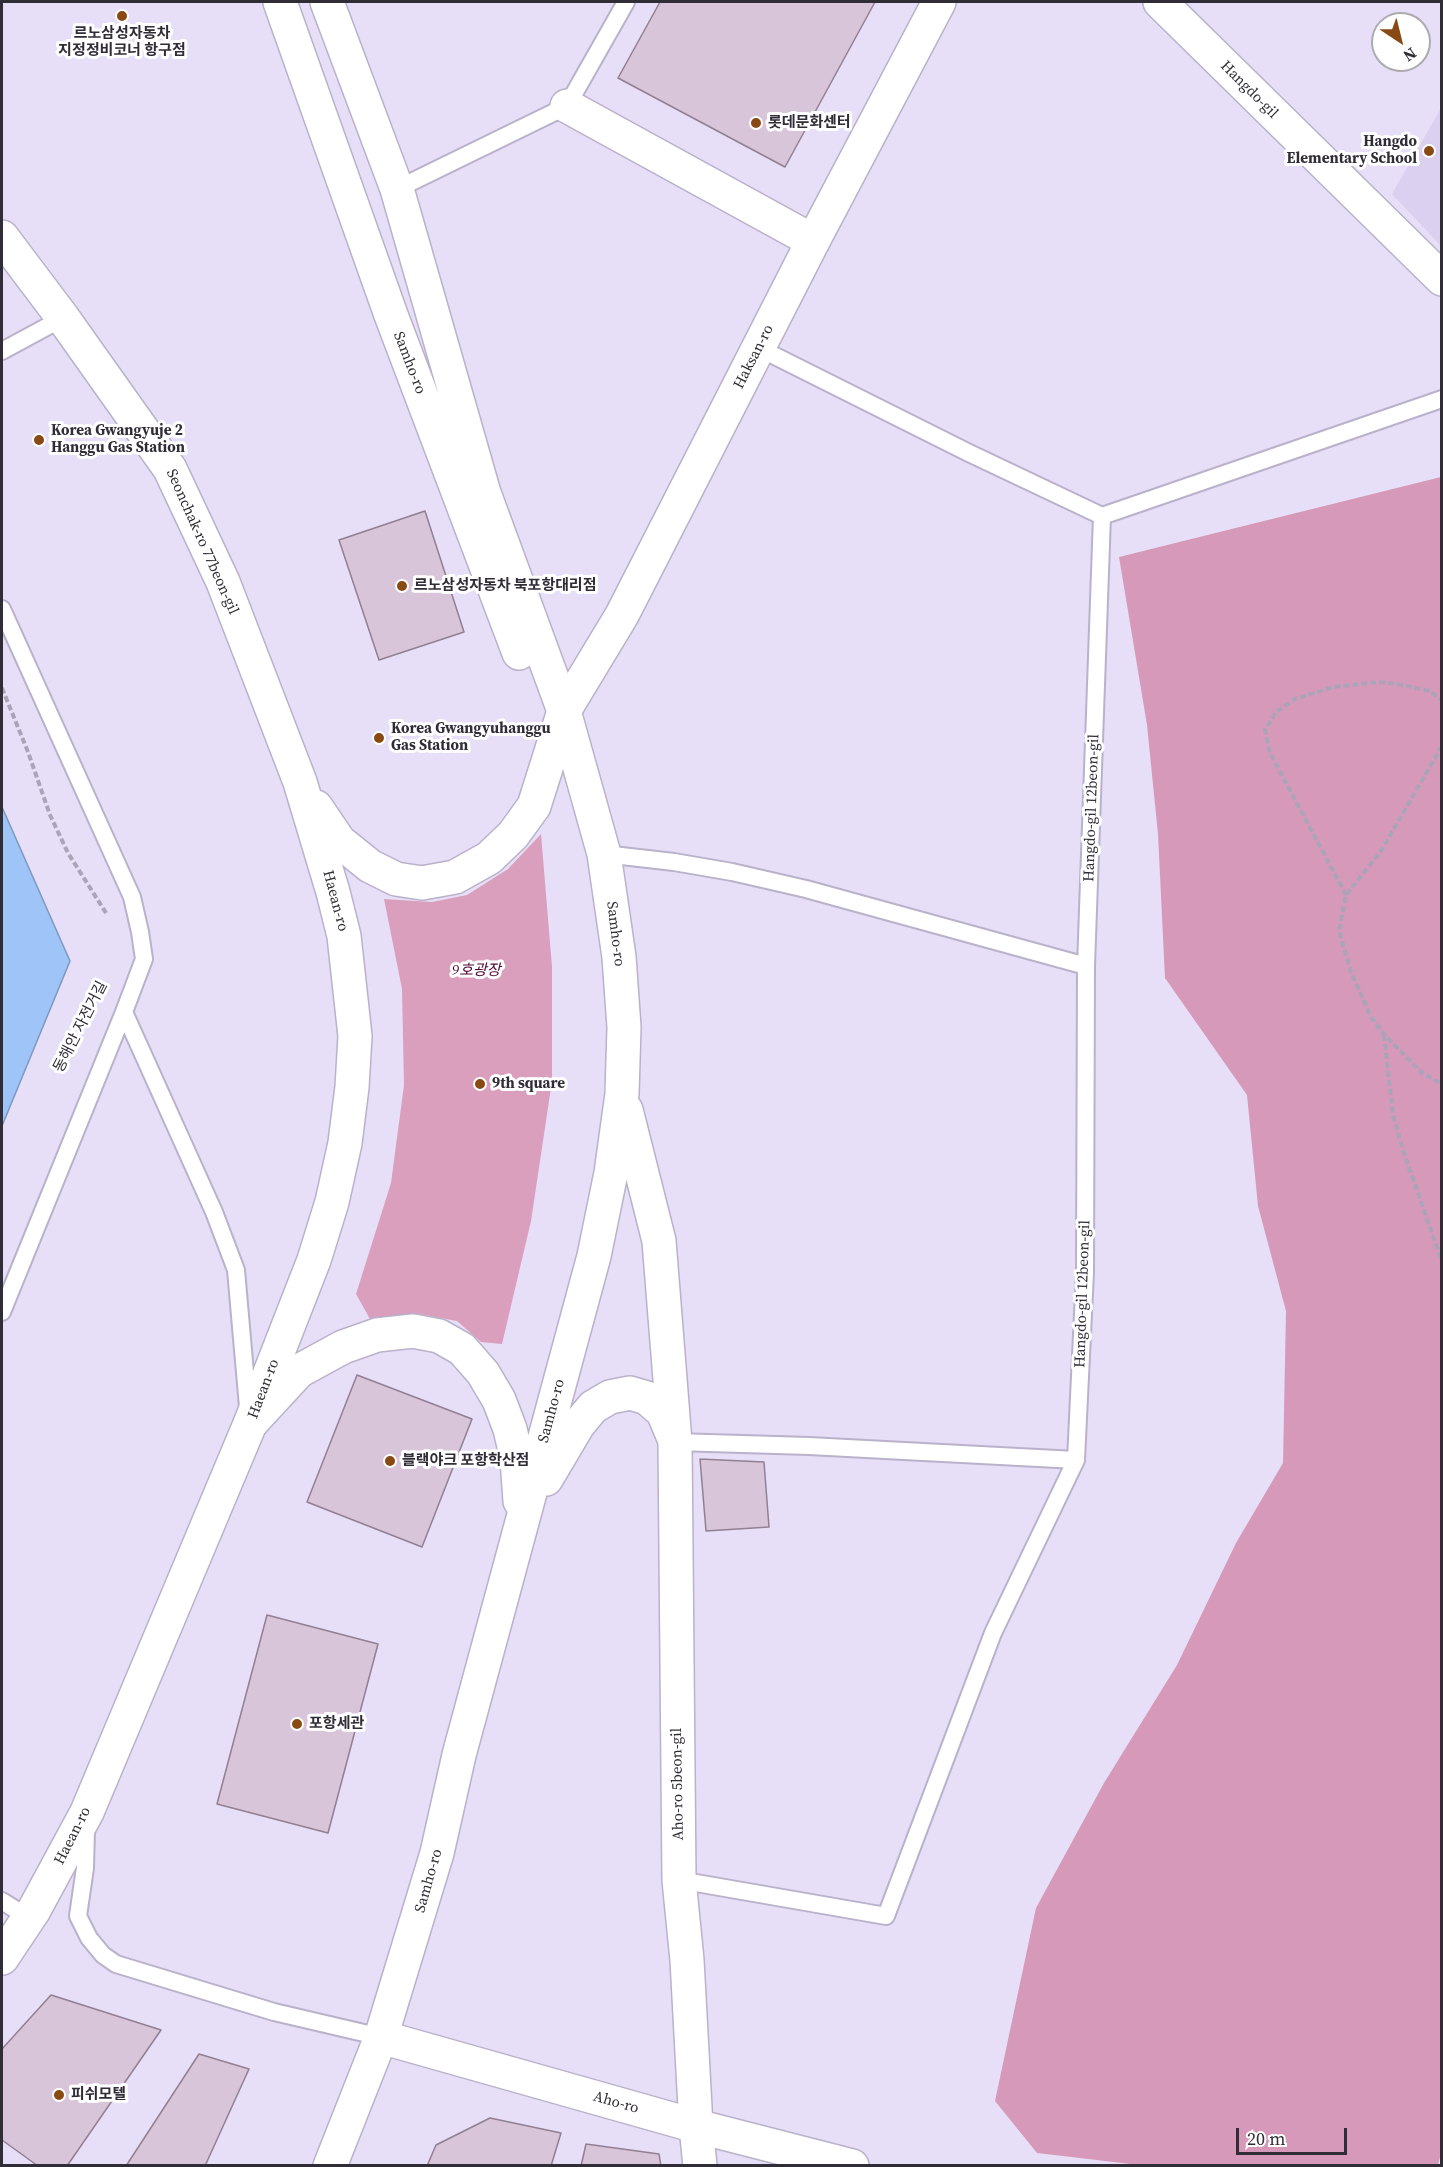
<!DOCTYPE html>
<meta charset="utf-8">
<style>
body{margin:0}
#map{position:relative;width:1443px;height:2167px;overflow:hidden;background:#e7def7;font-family:"Source Serif 4",serif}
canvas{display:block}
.frame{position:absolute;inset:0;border:3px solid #312d37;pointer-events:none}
.north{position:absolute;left:1371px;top:12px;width:60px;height:60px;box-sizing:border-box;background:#fff;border:2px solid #adabaf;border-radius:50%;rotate:145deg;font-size:16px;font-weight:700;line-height:24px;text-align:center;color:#312d37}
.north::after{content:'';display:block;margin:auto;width:21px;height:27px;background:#894913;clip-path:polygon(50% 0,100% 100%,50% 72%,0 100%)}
.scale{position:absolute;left:1236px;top:2128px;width:111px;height:27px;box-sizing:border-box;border:3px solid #312d37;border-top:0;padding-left:8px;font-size:18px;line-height:21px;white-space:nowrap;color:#312d37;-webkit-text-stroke:4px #fff;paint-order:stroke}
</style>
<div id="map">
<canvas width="1443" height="2167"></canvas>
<div class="frame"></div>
<div class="north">N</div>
<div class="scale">20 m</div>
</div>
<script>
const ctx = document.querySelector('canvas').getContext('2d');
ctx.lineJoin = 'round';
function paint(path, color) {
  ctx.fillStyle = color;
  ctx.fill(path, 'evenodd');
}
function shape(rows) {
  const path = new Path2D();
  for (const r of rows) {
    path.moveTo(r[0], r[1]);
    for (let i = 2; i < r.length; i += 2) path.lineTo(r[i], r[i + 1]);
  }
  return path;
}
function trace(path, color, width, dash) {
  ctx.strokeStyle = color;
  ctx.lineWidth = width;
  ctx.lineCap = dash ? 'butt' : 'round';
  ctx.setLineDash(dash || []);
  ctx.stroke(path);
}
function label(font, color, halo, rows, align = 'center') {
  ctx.font = font + ' "Source Serif 4","Noto Sans KR",serif';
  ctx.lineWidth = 6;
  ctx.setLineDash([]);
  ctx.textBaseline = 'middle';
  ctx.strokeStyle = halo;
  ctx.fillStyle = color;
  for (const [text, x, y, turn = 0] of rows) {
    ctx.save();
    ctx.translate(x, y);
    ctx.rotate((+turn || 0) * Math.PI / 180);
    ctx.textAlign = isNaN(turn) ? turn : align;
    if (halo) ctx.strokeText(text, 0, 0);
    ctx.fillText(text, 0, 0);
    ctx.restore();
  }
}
paint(shape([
 [1441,108,1442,246,1441,246,1392,194]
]), '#dcd0f1');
paint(shape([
 [541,834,552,967,552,1081,531,1221,502,1344,481,1342,457,1321,419,1314,370,1319,356,1294,391,1183,404,1085,402,989,384,899,432,902,467,895,508,869]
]), '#da9fbd');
paint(shape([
 [1441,477,1442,2149,1438,2165,1148,2166,1037,2153,995,2101,1036,1908,1104,1783,1177,1665,1236,1543,1283,1463,1286,1311,1258,1206,1247,1095,1165,978,1158,834,1147,725,1119,557]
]), '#d699b9');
const water = shape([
 [2,807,70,961,2,1126,2,807]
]);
paint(water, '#9fc4f7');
trace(water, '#7e97bd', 1.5);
const building = shape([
 [660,2,875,2,785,167,618,78,660,2],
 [425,511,464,632,379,660,339,540,425,511],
 [357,1375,472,1419,422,1547,307,1502,357,1375],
 [700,1459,764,1462,769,1527,706,1531,700,1459],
 [267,1615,378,1644,328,1833,217,1804,267,1615],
 [51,1995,161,2030,67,2166,38,2166,2,2140,2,2049,51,1995],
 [199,2054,249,2069,205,2166,126,2166,199,2054],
 [490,2118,561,2133,551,2166,427,2166,436,2145,490,2118],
 [586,2144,659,2154,661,2166,581,2166,586,2144]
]);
paint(building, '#d9c5da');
trace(building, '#917f92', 1.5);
const service = shape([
 [397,189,567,106,626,2],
 [759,348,969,453,1102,516],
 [2,351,63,318],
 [2,609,132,897,140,932,144,959,124,1012,2,1312],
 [604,854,674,862,732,872,806,889,1086,966],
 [124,1012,214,1212,236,1270,248,1407],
 [675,1442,809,1446,1076,1460,993,1633,886,1916,679,1880],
 [1076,1460,1085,1272,1086,966,1102,516,1442,399],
 [86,1829,85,1868,78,1916,89,1938,103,1955,116,1964,274,2012,381,2037],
 [2,1901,29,1918]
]);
const minor = shape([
 [1160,2,1442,279],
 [567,106,813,241],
 [675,1442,679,1880,687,1960,696,2126,700,2166]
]);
const tertiary = shape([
 [2,237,63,318,170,469,223,582,300,782,333,892,344,936,355,1036,352,1087,345,1143,332,1202,314,1260,250,1424,87,1812,34,1910,2,1958],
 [316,807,339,841,370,866,396,879,422,883,455,877,489,858,513,835,534,806,564,711,622,615,813,241,939,2]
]);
const secondary = shape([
 [381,2037,696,2126,852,2166]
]);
const primary = shape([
 [280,2,391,315,519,653],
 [327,2,397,189,484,493,564,711,604,854,619,957,624,1027,622,1094,611,1173,594,1256,459,1755,437,1853,381,2037,330,2166],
 [626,1110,659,1241,675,1442],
 [250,1424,299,1371,343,1347,377,1335,413,1331,439,1336,462,1349,483,1373,499,1400,510,1429,517,1459,520,1501],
 [546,1479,578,1425,593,1407,610,1397,630,1393,647,1398,663,1412,673,1436]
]);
trace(service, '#bab1ca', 20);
trace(minor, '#bab1ca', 36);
trace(tertiary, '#bab1ca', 36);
trace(secondary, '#bab1ca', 36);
trace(primary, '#bab1ca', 36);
trace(shape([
 [2,688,28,752,50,815,68,853,106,913],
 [1442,746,1381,851,1346,895,1339,931,1351,972,1371,1017,1384,1034,1422,1073,1442,1084],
 [1346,895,1270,753,1265,730,1276,712,1295,699,1334,687,1378,682,1397,684,1430,691,1442,701],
 [1384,1035,1393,1115,1404,1153,1442,1262]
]), '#aba4b8', 4, [6, 3]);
trace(service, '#fff', 16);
trace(minor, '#fff', 33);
trace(tertiary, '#fff', 33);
trace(secondary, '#fff', 33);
trace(primary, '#fff', 33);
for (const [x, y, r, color] of [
 [122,16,6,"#894913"],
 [756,123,6,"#894913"],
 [1429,151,6,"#894913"],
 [39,440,6,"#894913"],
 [402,586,6,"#894913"],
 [379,738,6,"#894913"],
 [480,1084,6,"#894913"],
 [390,1461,6,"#894913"],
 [297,1724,6,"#894913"],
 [59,2095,6,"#894913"]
]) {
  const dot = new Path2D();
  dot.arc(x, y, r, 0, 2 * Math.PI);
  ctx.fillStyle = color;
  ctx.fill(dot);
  trace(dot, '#fff', 2);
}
label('bold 15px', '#312d37', '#fff', [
 ["르노삼성자동차",122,34,"center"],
 ["지정정비코너 항구점",122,51,"center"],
 ["롯데문화센터",768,123],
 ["Hangdo",1417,142,"right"],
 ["Elementary School",1417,159,"right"],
 ["Korea Gwangyuje 2",51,431],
 ["Hanggu Gas Station",51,448],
 ["르노삼성자동차 북포항대리점",414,586],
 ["Korea Gwangyuhanggu",391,729],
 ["Gas Station",391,746],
 ["9th square",492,1084],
 ["블랙야크 포항학산점",402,1461],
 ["포항세관",309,1724],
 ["피쉬모텔",71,2095]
], 'left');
label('15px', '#312d37', '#fff', [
 ["Hangdo-gil",1249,90,45],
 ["Haksan-ro",754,357,-63],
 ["Samho-ro",409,363,69],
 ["Seonchak-ro 77beon-gil",202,542,66],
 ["Hangdo-gil 12beon-gil",1092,808,-88],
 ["Haean-ro",335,901,75],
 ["Samho-ro",615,934,83],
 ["동해안 자전거길",81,1027,-63],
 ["Hangdo-gil 12beon-gil",1083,1294,-88],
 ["Haean-ro",264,1389,-69],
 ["Samho-ro",552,1411,-75],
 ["Aho-ro 5beon-gil",678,1784,-91],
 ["Haean-ro",73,1836,-63],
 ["Samho-ro",429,1881,-74],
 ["Aho-ro",616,2103,16]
]);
label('italic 15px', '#4d0534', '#fff', [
 ["9호광장",476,971]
]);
</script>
